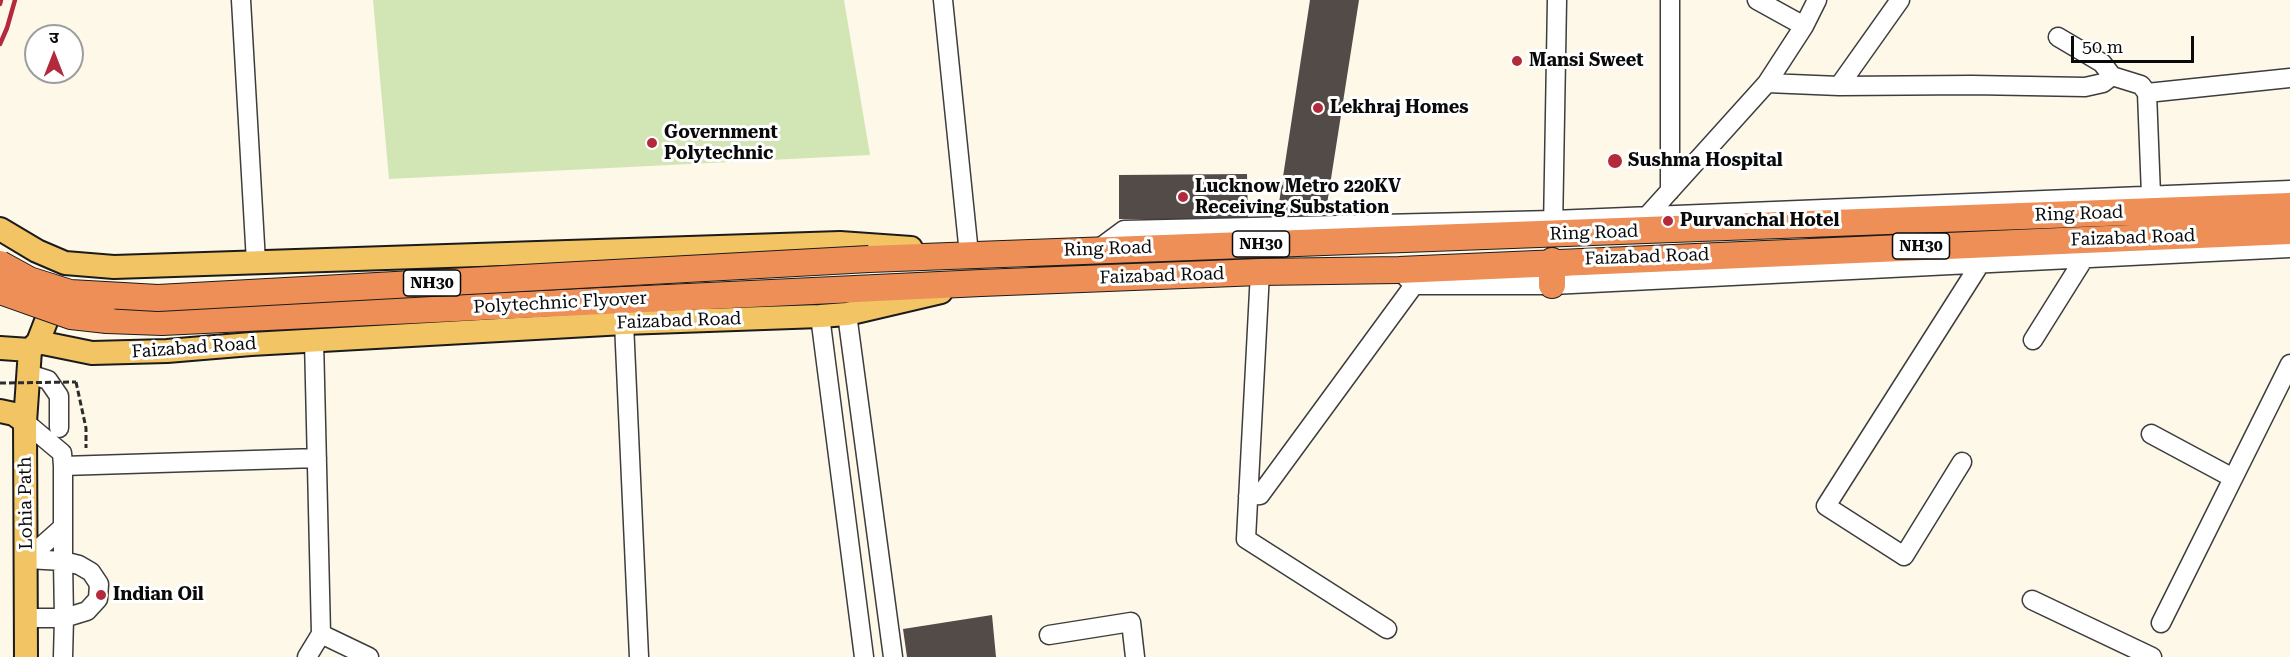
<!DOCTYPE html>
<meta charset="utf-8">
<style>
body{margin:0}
#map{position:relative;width:2290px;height:657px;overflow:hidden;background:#fef8e9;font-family:"Roboto Serif","Noto Sans Devanagari",serif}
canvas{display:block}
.north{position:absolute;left:24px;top:24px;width:60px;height:60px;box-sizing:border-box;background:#fff;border:2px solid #9d9d9d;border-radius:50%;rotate:0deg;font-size:16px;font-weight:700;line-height:24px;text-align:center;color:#0a0a0a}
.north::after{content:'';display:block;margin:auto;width:21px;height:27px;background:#b32a3c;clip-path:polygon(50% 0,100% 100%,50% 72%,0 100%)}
.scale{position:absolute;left:2071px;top:36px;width:123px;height:27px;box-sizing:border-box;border:3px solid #0a0a0a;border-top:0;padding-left:8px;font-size:18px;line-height:21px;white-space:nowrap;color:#0a0a0a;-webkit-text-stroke:4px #fff;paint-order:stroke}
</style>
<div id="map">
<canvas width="2290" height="657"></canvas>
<div class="north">उ</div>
<div class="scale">50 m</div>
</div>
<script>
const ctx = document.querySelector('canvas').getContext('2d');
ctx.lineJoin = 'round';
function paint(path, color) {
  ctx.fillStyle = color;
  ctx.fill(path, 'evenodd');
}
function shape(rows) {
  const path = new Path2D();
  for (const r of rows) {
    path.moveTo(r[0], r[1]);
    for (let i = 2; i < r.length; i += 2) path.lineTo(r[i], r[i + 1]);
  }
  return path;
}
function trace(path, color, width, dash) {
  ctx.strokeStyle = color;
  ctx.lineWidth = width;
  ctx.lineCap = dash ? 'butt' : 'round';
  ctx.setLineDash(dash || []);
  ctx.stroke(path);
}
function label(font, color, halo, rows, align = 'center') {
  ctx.font = font + ' "Roboto Serif",serif';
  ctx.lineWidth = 6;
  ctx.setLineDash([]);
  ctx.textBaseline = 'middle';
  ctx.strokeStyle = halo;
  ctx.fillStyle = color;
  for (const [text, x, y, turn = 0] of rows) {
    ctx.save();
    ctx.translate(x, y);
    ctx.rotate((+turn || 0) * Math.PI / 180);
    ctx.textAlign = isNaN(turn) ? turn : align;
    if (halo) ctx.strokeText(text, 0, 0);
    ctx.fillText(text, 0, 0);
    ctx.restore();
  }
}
paint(shape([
 [373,0,844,0,870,155,389,179]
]), '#d2e6b5');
paint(shape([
 [1310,0,1359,0,1325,217,1277,216],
 [1247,174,1248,219,1119,219,1119,175],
 [992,615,996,657,907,657,903,629]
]), '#524b47');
const minor = shape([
 [241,0,256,262],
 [943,0,969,254],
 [1670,0,1670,191],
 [1757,0,1804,26],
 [2058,37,2102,63,2112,76,2141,85,2147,93,2151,195],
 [1767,83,1839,86,1972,85,2085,87,2103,83,2112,76],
 [1839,86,1900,0],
 [2147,93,2290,78],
 [1648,215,1767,83,1804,26,1817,0],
 [1553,230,1557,0],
 [1097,250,1124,230,1553,220,2290,190],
 [1399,270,1414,285,1552,285,2290,248],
 [1260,272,1246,539,1387,629],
 [847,314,893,657],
 [820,316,864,657],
 [624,323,639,657],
 [2033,340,2085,257],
 [29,374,48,380,59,396,59,428],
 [25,422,62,453,63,466,63,561,64,618,87,611,98,599,99,584,91,572,79,565,63,561,27,559],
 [2151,434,2233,478],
 [1962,462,1904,556,1826,506,1980,264],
 [63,466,317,458],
 [1248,496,1260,495,1414,285],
 [27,559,63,527],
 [2032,600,2152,657],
 [27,618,64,618,63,657],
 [2161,623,2290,364],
 [321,634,369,657],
 [1049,635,1131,622,1135,657],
 [307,657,321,634,314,340]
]);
const major = shape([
 [0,229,37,251,65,263,114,267,840,243,911,248],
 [38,342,92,353,167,351,251,344,624,323,820,316,847,314,941,292],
 [0,348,30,350,38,342,57,293],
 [0,411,14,414,25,422],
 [26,657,25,422,30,350]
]);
const highway = shape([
 [869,259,2290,206],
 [1552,261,1552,285],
 [107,320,162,322,981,283,1260,272,1399,270,2290,231]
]);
trace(minor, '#3d3d3d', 21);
trace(major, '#1b1b1b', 26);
trace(highway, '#1b1b1b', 28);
trace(shape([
 [76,382,86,428,86,448]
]), '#2c2c2c', 3, [6, 3]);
trace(minor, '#fff', 18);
trace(major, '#f2c464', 22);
trace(highway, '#ee8f57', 26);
trace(shape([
 [0,4,1,0],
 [0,44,7,28,15,0]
]), '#b32a3c', 4.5);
const highwayBridge = shape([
 [0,264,29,280,70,293,158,298,869,259],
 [0,291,71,316,107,320]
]);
trace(highwayBridge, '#1b1b1b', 28, []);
trace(shape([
 [0,383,76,382]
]), '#2c2c2c', 3, [6, 3]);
trace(highwayBridge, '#ee8f57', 26);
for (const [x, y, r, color] of [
 [1517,61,6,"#b32a3c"],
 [1318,108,6,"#b32a3c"],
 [652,143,6,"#b32a3c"],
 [1615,161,8,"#b32a3c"],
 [1183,197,6,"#b32a3c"],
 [1668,221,6,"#b32a3c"],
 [101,595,6,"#b32a3c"]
]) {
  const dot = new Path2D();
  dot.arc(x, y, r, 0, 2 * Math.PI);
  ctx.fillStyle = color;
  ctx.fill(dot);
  trace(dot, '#fff', 2);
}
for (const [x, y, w] of [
 [1261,244,57],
 [1921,246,57],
 [432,283,57]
]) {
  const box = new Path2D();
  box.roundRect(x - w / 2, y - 13, w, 26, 4.5);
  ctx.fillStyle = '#fff';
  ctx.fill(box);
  trace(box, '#0a0a0a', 1.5);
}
label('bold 16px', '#0a0a0a', null, [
 ["NH30",1261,244],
 ["NH30",1921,246],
 ["NH30",432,283]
]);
label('bold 18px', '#0a0a0a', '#fff', [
 ["Mansi Sweet",1529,61],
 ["Lekhraj Homes",1330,108],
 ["Government",664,133],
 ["Polytechnic",664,154],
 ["Sushma Hospital",1628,161],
 ["Lucknow Metro 220KV",1195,187],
 ["Receiving Substation",1195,208],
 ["Purvanchal Hotel",1680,221],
 ["Indian Oil",113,595]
], 'left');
label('18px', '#0a0a0a', '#fff', [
 ["Ring Road",2079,214,-2],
 ["Ring Road",1594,233,-2],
 ["Faizabad Road",2133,238,-2],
 ["Ring Road",1108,249,-2],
 ["Faizabad Road",1647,257,-2],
 ["Faizabad Road",1162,276,-2],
 ["Polytechnic Flyover",560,303,-3],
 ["Faizabad Road",679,321,-2],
 ["Faizabad Road",194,348,-4],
 ["Lohia Path",26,503,-91]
]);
</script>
